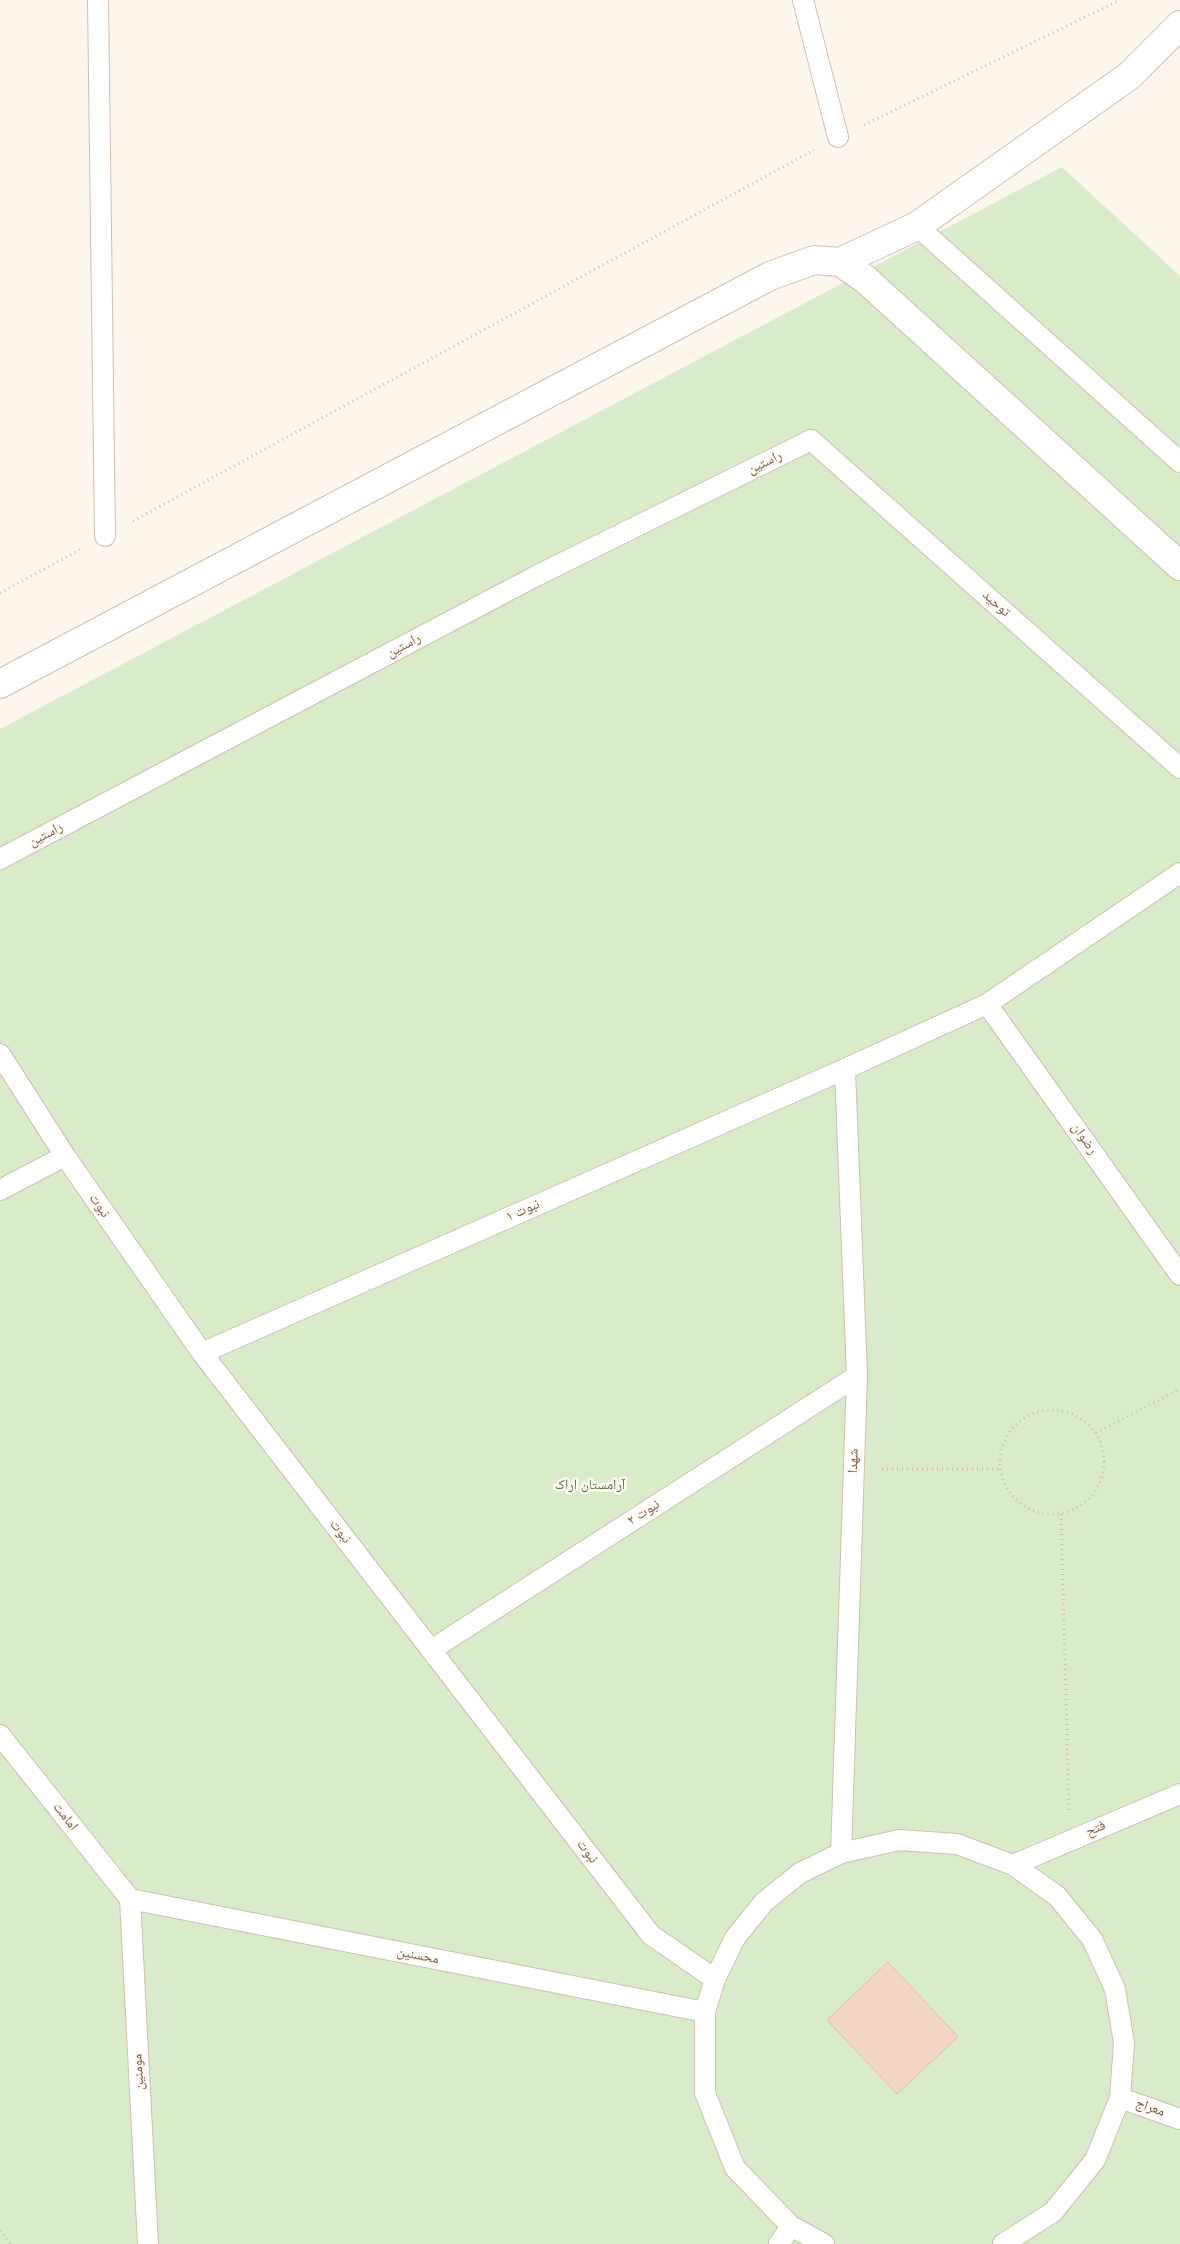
<!DOCTYPE html>
<meta charset="utf-8">
<style>
body{margin:0}
canvas{display:block;background:#fdf6ec}
</style>
<canvas width="1180" height="2244"></canvas>
<script>
const ctx = document.querySelector('canvas').getContext('2d');
ctx.lineJoin = 'round';
function paint(path, color) {
  ctx.fillStyle = color;
  ctx.fill(path, 'evenodd');
}
function shape(rows) {
  const path = new Path2D();
  for (const r of rows) {
    if (r.length === 3) {
      path.moveTo(r[0] + r[2], r[1]);
      path.arc(r[0], r[1], r[2], 0, 2 * Math.PI);
      continue;
    }
    path.moveTo(r[0], r[1]);
    for (let i = 2; i < r.length; i += 2) path.lineTo(r[i], r[i + 1]);
  }
  return path;
}
function trace(path, color, width, dash) {
  ctx.strokeStyle = color;
  ctx.lineWidth = width;
  ctx.lineCap = dash ? 'butt' : 'round';
  ctx.setLineDash(dash || []);
  ctx.stroke(path);
}
function label(font, color, halo, rows, align = 'center') {
  ctx.font = font + ' "Nunito Sans","Noto Naskh Arabic",sans-serif';
  ctx.lineWidth = 5;
  ctx.setLineDash([]);
  ctx.textBaseline = 'middle';
  ctx.strokeStyle = halo;
  ctx.fillStyle = color;
  for (const [text, x, y, turn = 0] of rows) {
    ctx.save();
    ctx.translate(x, y);
    ctx.rotate((+turn || 0) * Math.PI / 180);
    ctx.textAlign = isNaN(turn) ? turn : align;
    if (halo) ctx.strokeText(text, 0, 0);
    ctx.fillText(text, 0, 0);
    ctx.restore();
  }
}
paint(shape([
 [1062,167,1180,276,1180,2244,0,2244,0,729]
]), '#d8ecc9');
const building = shape([
 [888,1962,958,2037,897,2094,827,2020,888,1962]
]);
paint(building, '#f3d5c3');
trace(building, '#e6bba3', 1);
const lane = shape([
 [98,0,105,536],
 [803,0,838,137],
 [917,226,1180,462],
 [0,859,536,576,811,440,1180,768],
 [987,1004,1180,1275],
 [0,1054,65,1156,202,1353,651,1935,715,1979],
 [0,1190,65,1156],
 [202,1353,845,1069,987,1004,1180,873],
 [431,1650,857,1376],
 [0,1735,130,1899],
 [841,1853,857,1376,845,1069],
 [1013,1865,1180,1794],
 [130,1899,705,2012],
 [130,1899,148,2244],
 [1120,2098,1180,2119],
 [779,2244,791,2226],
 [824,2244,791,2226,735,2168,705,2093,705,2012,715,1979,735,1938,764,1902,800,1873,841,1853,899,1840,957,1844,1013,1865,1057,1896,1092,1939,1115,1989,1124,2043,1120,2098,1095,2160,1053,2212,1003,2244]
]);
const street = shape([
 [840,262,917,226,1129,76,1180,25],
 [0,684,770,276,814,260,840,262,865,279,1180,566]
]);
trace(lane, '#d1beb0', 22);
trace(street, '#d1beb0', 30);
trace(shape([
 [864,125,1120,0],
 [133,521,814,150],
 [0,593,81,549],
 [1052,1462,52],
 [1096,1433,1180,1389],
 [882,1469,1000,1469],
 [1061,1514,1069,1810],
 [0,2231,11,2244]
]), '#d9b8a5', 3, [1, 4]);
trace(lane, '#fff', 20);
trace(street, '#fff', 28);
label('14px', '#7a5c4d', '#fffaf3', [
 ["راستین",765,463,-26],
 ["توحید",996,604,42],
 ["راستین",404,646,-28],
 ["راستین",46,835,-28],
 ["رضوان",1084,1139,55],
 ["نبوت",99,1206,55],
 ["نبوت ۱",523,1211,-24],
 ["شهدا",854,1461,-88],
 ["نبوت ۲",644,1513,-33],
 ["نبوت",340,1532,52],
 ["امامت",65,1817,52],
 ["فتح",1096,1829,-23],
 ["نبوت",587,1852,52],
 ["محسنین",418,1956,11],
 ["مومنین",139,2072,-93],
 ["معراج",1150,2108,19]
]);
label('14px', '#537a41', '#fffaf3', [
 ["آرامستان اراک",590,1486]
]);
</script>
